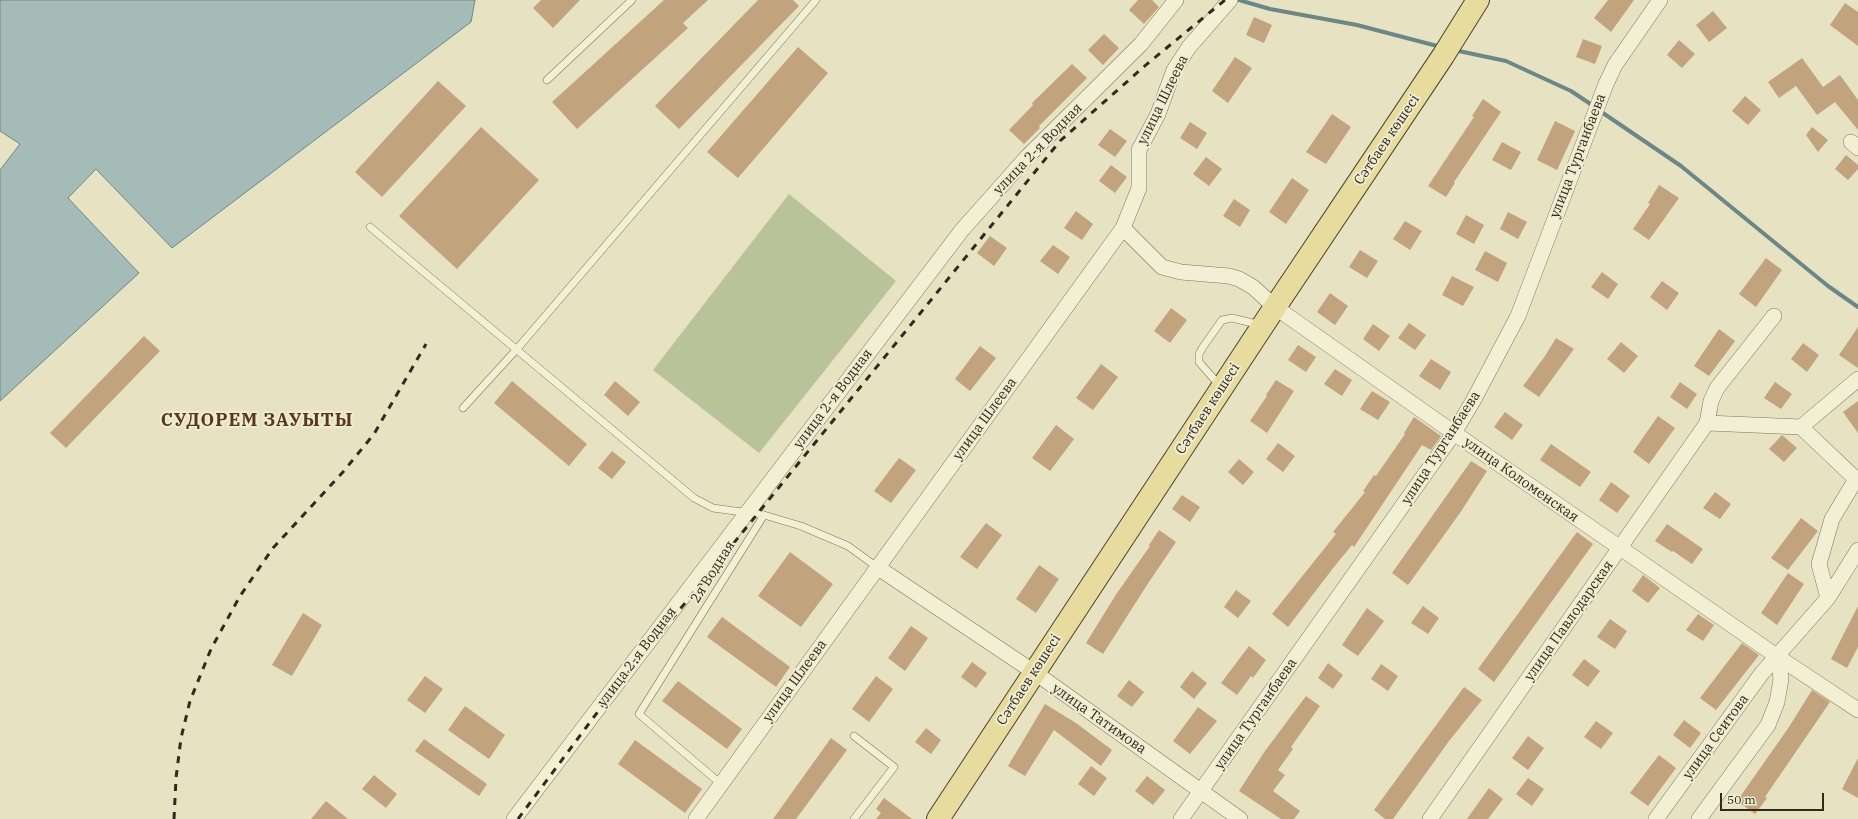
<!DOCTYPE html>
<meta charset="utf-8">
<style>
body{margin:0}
#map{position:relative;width:1858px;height:819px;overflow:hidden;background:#e7e2c2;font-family:"IBM Plex Serif",serif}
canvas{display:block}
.scale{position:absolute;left:1720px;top:793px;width:104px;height:18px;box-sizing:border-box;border:2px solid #312a1e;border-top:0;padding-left:5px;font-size:12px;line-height:14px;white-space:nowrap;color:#312a1e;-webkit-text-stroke:3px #f0ecd1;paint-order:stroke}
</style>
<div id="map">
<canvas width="1858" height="819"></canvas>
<div class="scale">50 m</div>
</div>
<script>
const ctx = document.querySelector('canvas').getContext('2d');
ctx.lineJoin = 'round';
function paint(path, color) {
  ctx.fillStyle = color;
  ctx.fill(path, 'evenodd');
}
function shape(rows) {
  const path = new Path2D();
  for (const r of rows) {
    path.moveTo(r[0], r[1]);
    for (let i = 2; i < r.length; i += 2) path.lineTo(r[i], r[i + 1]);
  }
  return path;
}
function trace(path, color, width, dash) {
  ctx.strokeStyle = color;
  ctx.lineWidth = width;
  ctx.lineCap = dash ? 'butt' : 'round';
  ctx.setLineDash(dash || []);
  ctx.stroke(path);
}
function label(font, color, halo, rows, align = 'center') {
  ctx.font = font + ' "IBM Plex Serif",serif';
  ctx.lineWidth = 4;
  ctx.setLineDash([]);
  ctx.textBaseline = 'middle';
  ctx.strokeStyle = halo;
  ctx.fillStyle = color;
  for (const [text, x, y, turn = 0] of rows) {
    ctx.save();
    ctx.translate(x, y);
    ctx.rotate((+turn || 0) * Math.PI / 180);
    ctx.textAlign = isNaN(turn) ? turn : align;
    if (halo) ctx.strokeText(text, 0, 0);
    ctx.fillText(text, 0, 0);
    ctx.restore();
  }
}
paint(shape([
 [789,194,896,281,759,453,653,370]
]), '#b8c498');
const water = shape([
 [0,0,475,0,471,22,172,248,96,169,68,198,139,273,0,401,0,170,20,144,0,131,0,0]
]);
paint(water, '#a4bbb8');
trace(water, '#6c8785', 1);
trace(shape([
 [1239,0,1270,9,1357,25,1441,47],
 [1454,50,1506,61,1571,91,1595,107],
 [1600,111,1681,166,1828,286,1858,307]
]), '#6c8785', 4);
paint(shape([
 [541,0,580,0,553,28,533,8],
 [664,0,708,0,683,23,688,28,577,129,552,102],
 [758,0,793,0,799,6,679,129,655,106],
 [1138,0,1152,0,1159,7,1144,24,1129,10],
 [1608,0,1634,0,1611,32,1594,18],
 [1845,3,1858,12,1858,46,1830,25],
 [1713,11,1727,28,1709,42,1696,25],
 [1254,17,1272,25,1264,43,1246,35],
 [1104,34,1119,48,1103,65,1088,50],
 [1583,39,1602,46,1595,64,1576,57],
 [1679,40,1695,54,1682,68,1667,55],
 [798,47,828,73,738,178,707,152],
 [1235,57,1252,68,1228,103,1212,91],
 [1802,58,1823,87,1840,75,1858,100,1858,130,1835,102,1817,115,1796,86,1779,98,1768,82],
 [1072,64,1087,78,1039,126,1040,128,1024,144,1009,130,1033,105,1032,103],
 [438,81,466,106,382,197,355,172],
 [1745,96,1761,110,1748,125,1732,111],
 [1483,99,1501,112,1454,182,1455,183,1446,197,1428,186,1474,117,1472,116],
 [1332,114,1351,127,1326,164,1306,152],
 [1555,121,1575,131,1557,170,1537,160],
 [1190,122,1207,133,1197,149,1180,138],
 [481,127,539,180,457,269,399,216],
 [1812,127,1828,140,1818,152,1806,135],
 [1110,129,1127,141,1115,157,1098,145],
 [1502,142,1521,152,1511,170,1492,160],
 [1846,155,1858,165,1858,169,1848,180,1835,169],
 [1206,157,1222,169,1209,186,1193,174],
 [1111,165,1127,177,1115,193,1099,181],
 [1292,178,1309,190,1286,224,1269,212],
 [1659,185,1679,198,1649,240,1633,229,1650,204,1648,203],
 [1234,199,1250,210,1240,227,1223,216],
 [1076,211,1093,224,1082,240,1064,228],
 [1508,212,1527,222,1518,239,1500,229],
 [1466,215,1484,225,1474,244,1456,234],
 [1405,221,1422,231,1410,250,1393,239],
 [990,236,1007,248,994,266,977,253],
 [1053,245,1070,257,1058,274,1040,261],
 [1360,250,1378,261,1367,278,1349,267],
 [1485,251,1507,263,1498,282,1475,270],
 [1766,258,1782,270,1756,307,1739,294],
 [1602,272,1618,284,1608,299,1591,287],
 [1452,276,1474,287,1463,306,1442,295],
 [1662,281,1679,293,1667,310,1650,297],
 [1330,293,1348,306,1335,325,1317,312],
 [1171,308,1187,320,1170,343,1154,331],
 [1409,323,1426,335,1415,350,1398,338],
 [1373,324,1390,336,1379,351,1363,339],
 [1858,327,1858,368,1839,355],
 [1719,329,1735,341,1709,376,1694,366],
 [144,336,160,351,66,448,50,433],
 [1556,338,1574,349,1539,397,1523,386,1545,356],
 [1621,342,1638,356,1624,373,1607,359],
 [1803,343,1819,355,1807,372,1791,359],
 [1298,345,1316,357,1306,372,1288,360],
 [980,346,996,358,970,391,955,379],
 [1431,359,1451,372,1440,390,1419,376],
 [1101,364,1118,377,1093,410,1076,398],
 [1335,369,1352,380,1342,396,1324,384],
 [1276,380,1294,391,1267,433,1250,421,1267,396,1266,395],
 [512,381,587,444,569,466,494,403],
 [615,381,640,402,628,416,604,395],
 [1680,382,1697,394,1687,409,1670,397],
 [1775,382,1792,394,1781,409,1764,398],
 [1372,391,1390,402,1378,420,1360,409],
 [1858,401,1858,433,1843,412],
 [1505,412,1523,425,1512,440,1494,427],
 [1658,416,1675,428,1649,464,1633,452],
 [1414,417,1441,436,1431,450,1422,445,1354,547,1352,545,1334,567,1288,627,1272,614,1336,534,1333,532,1365,492,1363,491,1374,475,1376,476,1405,434,1404,433],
 [1056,425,1074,439,1050,471,1032,458],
 [1782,435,1797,448,1784,462,1769,449],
 [1278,443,1295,456,1283,472,1266,459],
 [1551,444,1591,472,1580,487,1540,460],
 [612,451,626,462,612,479,598,468],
 [899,458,916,470,891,503,874,491],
 [1239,459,1254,472,1243,485,1228,472],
 [1471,461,1487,471,1460,513,1408,585,1392,573],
 [1611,482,1630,496,1617,513,1599,500],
 [1715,492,1731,504,1720,519,1703,508],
 [1182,495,1200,507,1190,522,1172,509],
 [1801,518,1818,531,1788,570,1771,558],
 [986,523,1002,535,977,569,960,557],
 [1667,524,1703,549,1692,564,1673,551,1672,552,1655,541],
 [1159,530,1176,542,1147,585,1103,654,1086,643,1117,593,1150,546,1149,545],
 [1577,532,1593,544,1494,682,1478,669],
 [790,552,833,584,801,627,758,596],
 [1039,565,1059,579,1036,613,1016,599],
 [1788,573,1804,584,1777,625,1761,613],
 [1643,575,1660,588,1648,603,1632,591],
 [1236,590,1251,601,1238,618,1224,607],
 [1423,606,1439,618,1428,634,1411,623],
 [1858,606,1858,647,1847,668,1831,659],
 [1367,608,1384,621,1358,656,1342,645],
 [303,613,322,625,292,676,272,665],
 [1698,614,1714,625,1703,641,1686,630],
 [722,617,790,667,776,687,707,637],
 [1610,619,1627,631,1615,649,1597,637],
 [911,626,928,638,905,671,888,658],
 [1742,643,1759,655,1716,710,1700,698],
 [1249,646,1266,660,1253,678,1251,676,1237,695,1221,683],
 [1584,659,1600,671,1588,687,1572,675],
 [972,662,987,673,976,688,961,677],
 [1328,663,1343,675,1333,689,1318,678],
 [1381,664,1398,676,1388,691,1371,679],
 [1192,671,1207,683,1194,699,1180,687],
 [425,676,443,689,425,713,407,700],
 [876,676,893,689,869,722,852,709],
 [1129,680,1144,692,1132,707,1117,696],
 [678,681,742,729,727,749,662,701],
 [1464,687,1482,700,1449,741,1393,819,1385,819,1374,810],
 [1812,690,1830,702,1765,797,1767,798,1755,814,1737,801,1789,727],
 [1306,696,1320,706,1291,747,1293,749,1278,770,1285,775,1273,791,1300,811,1294,819,1281,819,1239,791,1265,751],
 [1045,704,1076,723,1112,750,1101,766,1054,730,1025,776,1008,766],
 [465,706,505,735,489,759,448,730],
 [1198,707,1217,721,1190,754,1173,741],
 [1684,720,1701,733,1690,748,1673,735],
 [1596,721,1613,733,1601,749,1584,737],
 [926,728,941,740,931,754,915,742],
 [1528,736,1544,748,1528,770,1512,758],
 [831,738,847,750,796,819,773,819],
 [424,739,487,784,479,796,415,751],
 [635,740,702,789,685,813,618,764],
 [1659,755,1676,768,1648,806,1630,793],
 [1858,758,1858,798,1842,789],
 [1091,766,1107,778,1094,796,1078,784],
 [374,775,397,794,386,808,362,789],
 [1147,776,1165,790,1153,805,1135,791],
 [1528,778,1544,789,1532,806,1516,794],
 [1489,788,1503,799,1488,819,1467,819],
 [884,798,912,819,876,819,881,813,876,809],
 [326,801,348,819,311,819]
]), '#c1a47d');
const lane = shape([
 [547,80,632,0],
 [370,227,694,498,713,508,764,515,801,526,848,546,877,567],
 [1220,386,1199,362,1199,354,1203,347,1222,320,1232,318,1261,325],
 [463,408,516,350,816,0],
 [854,736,894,767,854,819],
 [721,784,639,714,764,515]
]);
const street = shape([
 [1851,142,1858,148],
 [1123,228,1162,267,1181,272,1229,276,1239,279,1253,287,1275,307,1454,433,1778,657,1858,710],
 [1707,423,1711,401,1717,388,1774,316],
 [1801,427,1858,481],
 [877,567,1034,672,1240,819],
 [1828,598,1819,564,1832,519,1856,479],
 [514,819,962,230,1027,157,1141,44,1176,0],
 [696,819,1123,228,1139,188,1139,150,1158,114,1174,70,1189,47,1230,0],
 [1181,819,1454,433,1473,401,1518,316,1606,84,1615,65,1660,0],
 [1430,819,1707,423,1801,427,1858,379],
 [1656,819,1762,673,1828,598,1858,550],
 [1699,819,1768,725,1777,702,1781,679,1778,657]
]);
const primary = shape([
 [938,819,1275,307,1443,56,1478,0]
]);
trace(lane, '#7f745c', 8);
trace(street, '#7f745c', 16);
trace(primary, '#4d422f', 24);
trace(lane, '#f3efd4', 7);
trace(street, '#f3efd4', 15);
trace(primary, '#e7db9e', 22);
trace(shape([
 [174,819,176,778,181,738,190,701,211,649,240,596,273,548,343,472,374,434,426,344],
 [518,819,608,698,1060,141,1147,64,1225,0]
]), '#312a1e', 3, [7, 7]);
label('14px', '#312a1e', '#f0ecd1', [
 ["улица Шлеева",1163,100,-64],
 ["Сәтбаев көшесі",1387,140,-56],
 ["улица 2-я Водная",1038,149,-46],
 ["улица Турганбаева",1578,156,-69],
 ["улица 2-я Водная",833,399,-53],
 ["Сәтбаев көшесі",1208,409,-57],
 ["улица Шлеева",985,419,-54],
 ["улица Турганбаева",1441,448,-57],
 ["улица Коломенская",1521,480,35],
 ["2я Водная",713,572,-58],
 ["улица Павлодарская",1569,621,-55],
 ["улица 2-я Водная",637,657,-53],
 ["Сәтбаев көшесі",1029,680,-57],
 ["улица Шлеева",795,681,-54],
 ["улица Турганбаева",1256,714,-55],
 ["улица Татимова",1099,719,35],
 ["улица Сеитова",1716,737,-54]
]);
ctx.letterSpacing = '1px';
label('bold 18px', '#583623', '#f0ecd1', [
 ["СУДОРЕМ ЗАУЫТЫ",257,421]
]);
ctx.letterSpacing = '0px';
</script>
